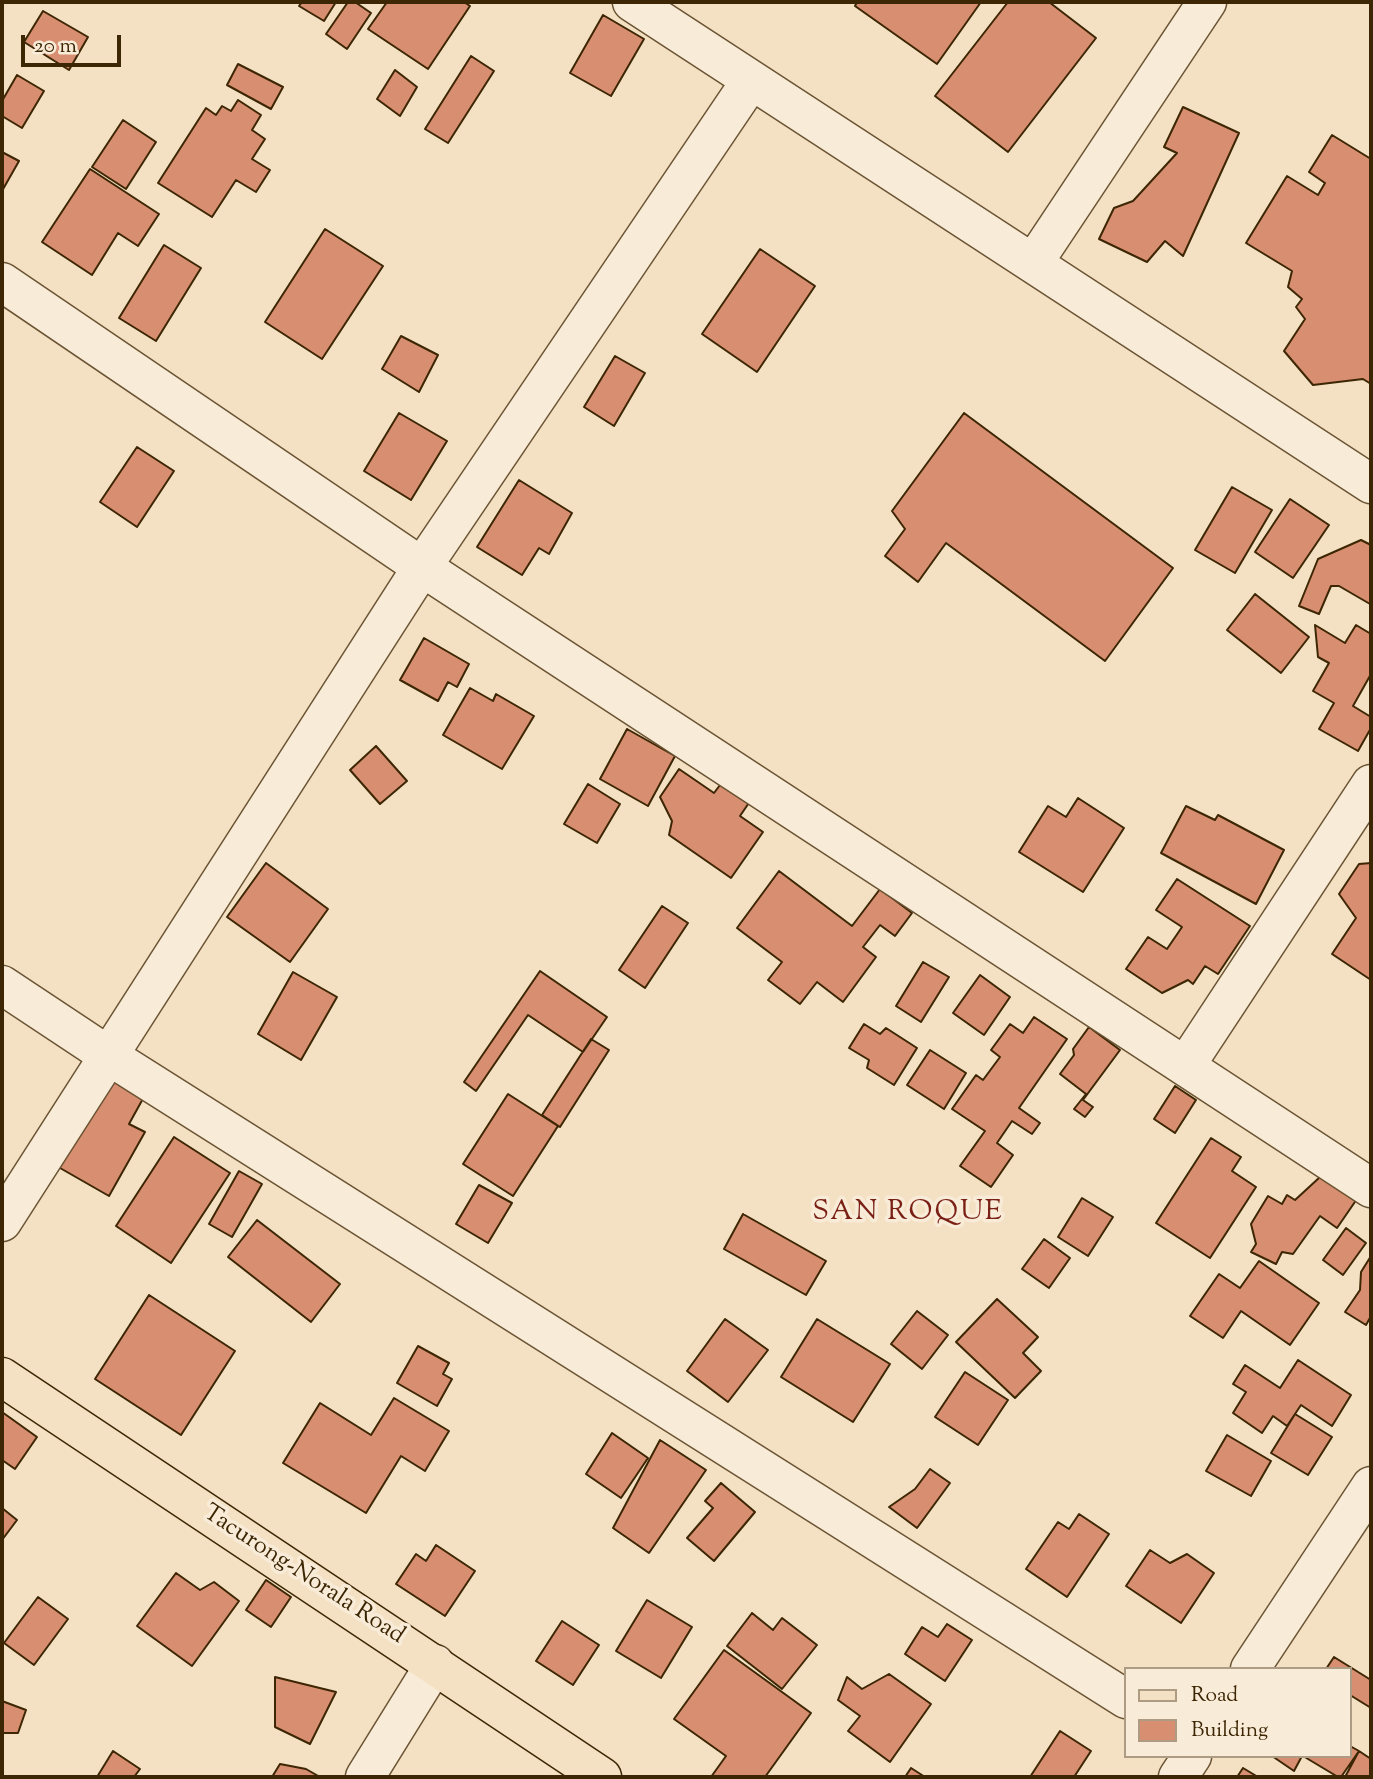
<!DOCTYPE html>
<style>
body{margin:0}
#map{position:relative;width:1373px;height:1779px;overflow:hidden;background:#f4e0c3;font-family:"Sorts Mill Goudy",serif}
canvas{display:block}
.frame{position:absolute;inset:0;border:4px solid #3c2603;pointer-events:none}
.legend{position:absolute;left:1124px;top:1667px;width:228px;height:91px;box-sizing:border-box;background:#f8ebd8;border:2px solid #ad9c83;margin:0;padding:9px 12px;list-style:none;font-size:21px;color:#3c2603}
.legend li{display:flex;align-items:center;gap:14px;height:35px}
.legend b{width:35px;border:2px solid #ad9c83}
.scale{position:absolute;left:21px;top:35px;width:100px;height:32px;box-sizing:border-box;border:4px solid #3c2603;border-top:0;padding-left:9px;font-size:21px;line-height:24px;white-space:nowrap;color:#3c2603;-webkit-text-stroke:5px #f8ebd8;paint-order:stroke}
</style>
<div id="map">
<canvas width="1373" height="1779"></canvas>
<div class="frame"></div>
<ul class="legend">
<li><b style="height:9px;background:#f4e0c3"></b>Road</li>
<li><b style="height:19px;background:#d88e70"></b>Building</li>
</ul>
<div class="scale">20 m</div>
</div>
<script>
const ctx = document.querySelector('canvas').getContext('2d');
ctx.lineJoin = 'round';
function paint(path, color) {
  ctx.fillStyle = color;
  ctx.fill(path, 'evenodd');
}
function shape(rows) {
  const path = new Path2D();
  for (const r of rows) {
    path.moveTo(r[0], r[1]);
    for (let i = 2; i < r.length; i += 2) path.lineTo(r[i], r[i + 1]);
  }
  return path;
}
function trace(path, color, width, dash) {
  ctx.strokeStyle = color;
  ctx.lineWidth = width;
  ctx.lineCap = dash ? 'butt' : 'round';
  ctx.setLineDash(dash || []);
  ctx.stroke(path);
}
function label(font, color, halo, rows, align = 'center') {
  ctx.font = font + ' "Sorts Mill Goudy",serif';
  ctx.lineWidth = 7;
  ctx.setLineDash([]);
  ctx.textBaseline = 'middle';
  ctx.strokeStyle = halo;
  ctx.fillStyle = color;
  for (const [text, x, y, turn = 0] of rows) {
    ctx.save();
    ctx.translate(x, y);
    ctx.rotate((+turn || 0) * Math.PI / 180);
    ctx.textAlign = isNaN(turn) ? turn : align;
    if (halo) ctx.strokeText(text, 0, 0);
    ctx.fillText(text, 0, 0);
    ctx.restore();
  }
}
const building = shape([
 [302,2,336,2,324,21,299,6,302,2],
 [348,2,355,2,371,13,347,49,326,34,348,2],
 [387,2,464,2,470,6,428,69,368,29,387,2],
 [857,2,981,2,937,64,855,6,857,2],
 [1008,2,1049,2,1096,38,1008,152,935,96,1008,2],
 [43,11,88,37,69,70,24,42,43,11],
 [603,15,644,39,611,96,570,73,603,15],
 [471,56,494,71,448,143,425,129,471,56],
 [238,64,283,87,271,109,227,85,238,64],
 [395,70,417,87,400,116,377,99,395,70],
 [17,75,44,91,22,128,2,116,2,101,17,75],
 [238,100,261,115,252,130,265,139,252,159,270,170,256,192,236,180,212,217,158,183,206,108,216,115,222,106,231,111,238,100],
 [1183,107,1239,133,1183,256,1165,241,1147,262,1099,239,1114,208,1133,201,1177,153,1164,147,1183,107],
 [123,120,156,142,126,189,92,167,123,120],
 [1332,135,1371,159,1371,384,1363,379,1313,385,1284,351,1305,319,1296,307,1302,299,1288,287,1292,271,1246,243,1287,176,1318,195,1325,183,1309,172,1332,135],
 [2,152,19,161,2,191,2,152],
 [90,169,159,214,138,246,118,233,92,275,42,242,90,169],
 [325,229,383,266,322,359,265,322,325,229],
 [164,245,201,268,156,341,119,318,164,245],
 [760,249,815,286,757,372,702,334,760,249],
 [401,336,438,355,419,392,382,369,401,336],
 [615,356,645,373,614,426,584,407,615,356],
 [399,413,447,441,411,500,364,471,399,413],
 [964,413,1173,568,1105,661,946,543,918,582,885,556,905,529,892,511,964,413],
 [137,447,174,471,137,527,100,502,137,447],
 [519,480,572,513,549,554,539,548,522,575,477,547,519,480],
 [1232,487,1272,510,1235,573,1195,550,1232,487],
 [1290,499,1329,525,1293,578,1255,552,1290,499],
 [1361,540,1371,545,1370,604,1339,586,1331,586,1319,614,1299,606,1318,559,1361,540],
 [1255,594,1309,637,1281,673,1227,630,1255,594],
 [1315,625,1345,643,1356,625,1371,634,1371,674,1353,706,1371,717,1371,728,1358,751,1319,729,1334,703,1313,691,1329,663,1318,657,1315,625],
 [424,638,469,664,457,687,448,682,438,701,400,680,424,638],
 [470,688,493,701,496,694,534,716,502,769,443,735,470,688],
 [627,729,675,756,648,806,600,779,627,729],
 [376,746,407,781,380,804,350,770,376,746],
 [679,769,714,793,729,773,757,791,740,816,763,832,731,878,669,835,672,821,660,797,679,769],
 [588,784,620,804,597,843,564,824,588,784],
 [1078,798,1124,828,1083,892,1019,852,1048,806,1066,817,1078,798],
 [1186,806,1215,820,1218,815,1284,850,1256,904,1161,853,1186,806],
 [266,863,328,909,290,962,227,917,266,863],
 [1371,863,1371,980,1332,954,1356,918,1339,894,1359,864,1371,863],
 [779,871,852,926,880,889,912,913,895,936,880,925,863,947,876,957,843,1002,817,982,800,1004,768,980,782,962,737,928,779,871],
 [1177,879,1250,926,1218,974,1205,966,1193,984,1188,980,1162,993,1126,969,1148,937,1167,949,1182,927,1156,910,1177,879],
 [662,906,688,923,645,988,619,970,662,906],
 [923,962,949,977,921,1022,896,1006,923,962],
 [540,971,607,1017,583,1052,528,1015,476,1091,464,1082,540,971],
 [293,972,337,997,301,1060,258,1034,293,972],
 [980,975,1010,997,984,1035,953,1013,980,975],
 [1034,1017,1067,1039,1019,1108,1040,1123,1032,1134,1012,1121,997,1143,1013,1155,991,1187,960,1166,985,1131,952,1109,976,1075,983,1080,1000,1057,991,1050,1010,1024,1023,1033,1034,1017],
 [864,1024,880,1034,886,1028,917,1048,894,1085,867,1068,869,1060,849,1048,864,1024],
 [1089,1027,1120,1050,1083,1100,1093,1107,1085,1117,1074,1109,1086,1094,1060,1074,1074,1055,1073,1049,1089,1027],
 [591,1039,609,1050,560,1127,542,1115,591,1039],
 [930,1050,966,1073,944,1109,907,1085,930,1050],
 [106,1073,145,1095,129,1124,145,1132,109,1196,53,1164,106,1073],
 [1175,1086,1196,1100,1175,1133,1154,1119,1175,1086],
 [508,1094,558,1126,513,1196,463,1164,508,1094],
 [174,1137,230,1173,171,1263,116,1226,174,1137],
 [1211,1138,1241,1157,1232,1171,1256,1187,1210,1258,1156,1223,1211,1138],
 [239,1171,262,1184,232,1237,209,1224,239,1171],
 [1320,1177,1359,1196,1337,1228,1320,1216,1293,1254,1282,1252,1276,1264,1251,1252,1256,1244,1251,1224,1268,1196,1282,1204,1287,1195,1295,1200,1320,1177],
 [479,1185,512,1203,488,1243,456,1224,479,1185],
 [1082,1198,1113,1217,1088,1256,1058,1237,1082,1198],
 [743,1214,826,1261,806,1295,724,1249,743,1214],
 [257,1220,340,1284,311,1322,228,1257,257,1220],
 [1346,1228,1366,1243,1343,1275,1323,1260,1346,1228],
 [1044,1239,1070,1258,1049,1288,1022,1269,1044,1239],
 [1371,1256,1371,1316,1366,1325,1345,1312,1360,1290,1361,1272,1371,1256],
 [1259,1261,1319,1303,1290,1345,1241,1311,1223,1338,1190,1316,1219,1274,1240,1288,1259,1261],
 [149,1295,235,1351,181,1435,95,1379,149,1295],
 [997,1299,1038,1337,1023,1353,1041,1371,1015,1398,956,1342,997,1299],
 [917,1311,948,1335,922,1369,891,1344,917,1311],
 [725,1319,768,1350,728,1402,687,1371,725,1319],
 [817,1319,890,1364,853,1422,781,1377,817,1319],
 [418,1346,449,1363,443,1374,452,1379,437,1406,397,1383,418,1346],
 [1298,1360,1351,1395,1332,1426,1301,1405,1287,1426,1273,1416,1262,1433,1233,1413,1246,1392,1233,1384,1245,1365,1280,1388,1298,1360],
 [965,1372,1008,1400,978,1445,935,1417,965,1372],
 [394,1398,449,1431,425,1471,401,1456,366,1513,283,1463,320,1403,371,1435,394,1398],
 [2,1412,37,1437,15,1469,2,1460,2,1412],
 [1295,1414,1332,1437,1308,1475,1271,1453,1295,1414],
 [612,1433,648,1458,621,1498,586,1474,612,1433],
 [1227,1435,1271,1461,1251,1496,1206,1471,1227,1435],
 [660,1440,706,1470,649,1553,613,1528,660,1440],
 [930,1469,950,1483,917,1528,889,1507,915,1489,930,1469],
 [721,1483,755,1512,714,1561,687,1538,713,1508,705,1501,721,1483],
 [2,1508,17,1520,2,1540,2,1508],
 [1079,1514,1109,1534,1067,1597,1026,1569,1058,1522,1069,1529,1079,1514],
 [436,1545,475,1571,445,1616,396,1584,416,1554,426,1561,436,1545],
 [1150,1550,1170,1563,1187,1554,1214,1573,1181,1623,1126,1586,1150,1550],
 [176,1573,200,1590,214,1582,239,1601,192,1666,137,1626,176,1573],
 [266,1580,291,1597,271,1627,246,1610,266,1580],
 [38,1597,68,1619,34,1665,4,1643,38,1597],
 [647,1600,692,1627,661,1678,616,1651,647,1600],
 [752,1613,773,1630,782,1618,817,1645,782,1689,727,1646,752,1613],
 [562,1621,599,1645,573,1685,536,1661,562,1621],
 [947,1624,972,1640,945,1681,905,1654,922,1627,938,1637,947,1624],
 [724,1650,811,1713,765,1777,711,1777,726,1756,674,1719,724,1650],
 [1334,1657,1371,1680,1371,1708,1350,1695,1350,1669,1326,1669,1334,1657],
 [889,1674,931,1704,890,1762,848,1731,860,1716,838,1700,847,1677,862,1689,889,1674],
 [275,1677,336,1692,310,1744,275,1727,275,1677],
 [2,1701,26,1710,18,1733,2,1733,2,1701],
 [1060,1731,1091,1751,1074,1777,1030,1777,1060,1731],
 [1350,1746,1359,1751,1345,1777,1338,1777,1303,1756,1350,1756,1350,1746],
 [113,1751,140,1769,134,1777,97,1777,113,1751],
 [1359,1751,1371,1759,1371,1777,1341,1777,1359,1751],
 [1272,1756,1302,1756,1294,1771,1272,1756],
 [280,1764,306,1769,320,1777,272,1777,280,1764],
 [911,1768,925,1777,905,1777,911,1768],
 [1243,1768,1258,1777,1237,1777,1243,1768]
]);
paint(building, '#d88e70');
trace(building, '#3c2603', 2);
const minor = shape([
 [632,2,1371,484],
 [1034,262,1207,2],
 [2,282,422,567,1371,1188],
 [2,985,109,1056,1126,1699],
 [1186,1065,1371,784],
 [2,1222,422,567,750,82],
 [1250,1669,1371,1486],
 [365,1777,435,1664],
 [1178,1777,1192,1756]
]);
const major = shape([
 [2,1377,602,1777]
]);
trace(minor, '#6a5433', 41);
trace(major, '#3c2603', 41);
trace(minor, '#f8ebd8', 38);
trace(major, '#f4e0c3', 38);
label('24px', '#3c2603', '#f8ebd8', [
 ["Tacurong-Norala Road",303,1576,33]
]);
ctx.letterSpacing = '2px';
label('28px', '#7a1f14', '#f8ebd8', [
 ["SAN ROQUE",908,1214]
]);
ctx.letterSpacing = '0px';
</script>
